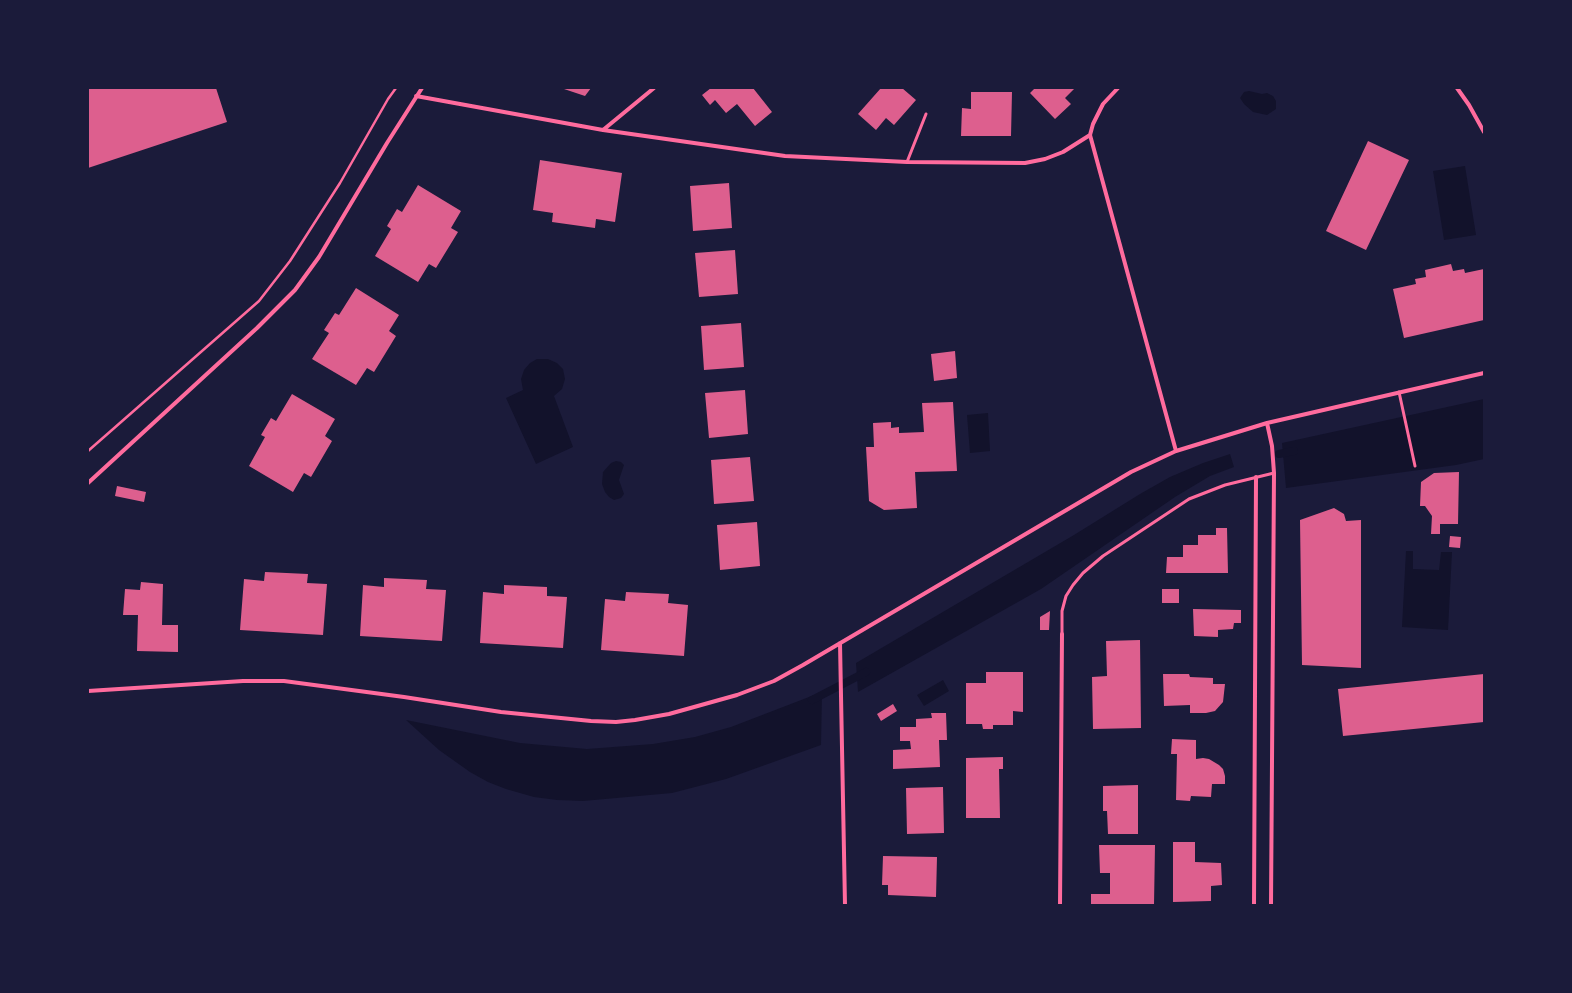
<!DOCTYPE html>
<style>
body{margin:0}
#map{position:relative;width:1572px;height:993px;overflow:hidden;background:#1b1b3a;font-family:Lato,sans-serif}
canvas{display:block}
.frame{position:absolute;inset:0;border:89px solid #1b1b3a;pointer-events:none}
</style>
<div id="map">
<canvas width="1572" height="993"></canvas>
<div class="frame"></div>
</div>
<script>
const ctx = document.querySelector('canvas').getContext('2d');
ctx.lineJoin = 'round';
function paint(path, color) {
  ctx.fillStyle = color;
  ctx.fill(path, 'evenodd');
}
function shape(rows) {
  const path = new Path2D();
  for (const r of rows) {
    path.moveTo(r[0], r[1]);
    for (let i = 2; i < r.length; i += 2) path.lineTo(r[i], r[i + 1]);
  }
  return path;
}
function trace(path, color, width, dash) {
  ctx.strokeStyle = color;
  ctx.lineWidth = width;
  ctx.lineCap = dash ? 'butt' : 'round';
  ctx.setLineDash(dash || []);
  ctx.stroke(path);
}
paint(shape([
 [1249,91,1262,94,1267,93,1273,96,1276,101,1276,109,1267,115,1253,112,1244,104,1240,98,1244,92],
 [1465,166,1476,235,1444,240,1433,171],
 [537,359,548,359,557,363,563,369,565,379,562,389,554,396,573,447,536,464,506,398,523,390,521,379,524,370,530,363],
 [1484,399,1484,459,1456,465,1286,488,1282,443],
 [988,413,990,451,970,453,967,415],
 [1230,454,1234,467,1210,476,1175,497,1041,589,858,692,856,663,1074,535,1140,494,1170,477,1203,463],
 [616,461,621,462,624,465,619,480,624,494,621,498,614,500,609,497,605,492,602,484,603,472,611,463],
 [1406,551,1413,551,1413,569,1439,570,1441,552,1452,552,1448,630,1402,627],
 [943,680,949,691,924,706,917,695],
 [822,692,821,745,726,779,672,793,583,801,557,800,534,797,506,789,488,782,470,772,439,750,406,720,520,743,587,749,653,744,695,737,731,727]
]), '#12122b');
trace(shape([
 [1279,454,1294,451],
 [812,700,866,672]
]), '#12122b', 8);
paint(shape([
 [88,88,216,88,227,122,88,168],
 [561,88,591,88,585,96],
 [711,88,753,88,772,112,755,126,737,104,726,113,715,100,710,105,702,95],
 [881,88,902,88,916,100,894,125,886,118,876,130,858,114],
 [1035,88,1075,88,1065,98,1071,104,1055,119,1030,93],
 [971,92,1012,92,1011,136,961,136,962,108,971,109],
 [1368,141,1409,160,1366,250,1326,231],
 [540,160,622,173,615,222,596,219,595,228,552,222,553,213,533,210],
 [729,183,732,228,693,231,690,186],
 [418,185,461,211,451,228,458,232,436,268,429,264,418,282,375,256,391,229,387,226,397,209,402,212],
 [735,250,738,294,699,297,695,253],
 [1451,264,1453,271,1464,269,1465,273,1484,269,1484,320,1404,338,1393,289,1416,284,1415,279,1426,277,1425,270],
 [356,288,399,315,389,331,396,336,374,372,367,368,356,385,312,359,329,333,324,330,335,313,339,315],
 [741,323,744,367,704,370,701,326],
 [955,351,957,378,934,381,931,354],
 [745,390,748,434,709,438,705,393],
 [292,394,335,419,325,436,332,441,311,477,304,473,293,492,249,466,265,437,261,435,271,418,276,421],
 [953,402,957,471,915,472,917,508,884,510,869,501,866,447,874,447,873,423,891,422,891,428,899,427,899,433,924,432,922,403],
 [750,457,754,501,714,504,711,460],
 [1459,472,1458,524,1440,524,1440,534,1431,534,1432,516,1425,506,1420,506,1421,482,1434,473],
 [117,486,146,492,144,502,115,496],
 [1334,508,1344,514,1346,521,1361,520,1361,668,1302,665,1300,520],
 [757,522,760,566,720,570,717,525],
 [1216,528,1227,528,1228,573,1166,573,1167,557,1183,557,1183,545,1198,545,1198,535,1216,535],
 [1450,536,1461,537,1460,548,1449,547],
 [265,572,308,574,307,583,327,584,323,635,240,630,244,579,264,581],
 [384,578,427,580,426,589,446,590,442,641,360,636,363,585,384,587],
 [141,582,163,584,162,625,178,625,178,652,137,651,138,615,123,615,125,589,140,590],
 [504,585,547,587,547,596,567,597,563,648,480,643,483,592,504,594],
 [1162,589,1179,589,1179,603,1162,603],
 [626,592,669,594,668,603,688,605,684,656,601,650,605,599,625,601],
 [1193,609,1241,610,1241,623,1234,623,1233,629,1218,630,1218,637,1194,636],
 [1050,611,1049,630,1040,630,1040,617],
 [1140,640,1141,728,1093,729,1092,677,1107,676,1106,641],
 [986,672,1023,672,1023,712,1013,711,1013,725,993,725,993,729,983,729,982,724,966,724,966,683,986,683],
 [1163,674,1189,674,1190,677,1213,678,1213,684,1225,684,1223,702,1215,711,1206,713,1190,713,1190,705,1164,706],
 [1484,674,1484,722,1343,736,1338,689],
 [893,704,897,711,881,721,877,714],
 [931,713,946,713,947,740,939,740,940,767,893,769,893,750,911,749,910,741,900,741,900,727,916,727,916,719,932,718],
 [1172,739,1196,740,1196,759,1203,758,1209,759,1219,765,1223,769,1225,776,1225,784,1212,784,1211,797,1191,796,1190,801,1176,800,1177,754,1171,754],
 [1003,757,1003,769,999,769,1000,818,966,818,966,758],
 [1138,785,1138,834,1108,834,1107,811,1103,811,1103,786],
 [943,787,944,833,907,834,906,788],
 [1173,842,1195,842,1195,862,1221,863,1222,885,1211,886,1211,901,1173,902],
 [1099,845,1155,845,1154,905,1091,905,1091,894,1110,894,1110,873,1100,873],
 [883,856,937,857,936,897,888,895,888,885,882,885]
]), '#dd5f8e');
trace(shape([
 [88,451,259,301,290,261,340,183,388,99,396,88]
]), '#ff6b9d', 2.5);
trace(shape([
 [907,162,926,114],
 [1399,392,1415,466],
 [1062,634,1062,611,1066,596,1073,585,1083,573,1103,556,1189,499,1225,485,1274,473]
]), '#ff6b9d', 3);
trace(shape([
 [1118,88,1103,104,1093,124,1090,135,1176,451],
 [1457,88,1469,105,1484,132],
 [416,96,603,130,785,156,907,162,1025,163,1045,159,1063,152,1090,135],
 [603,130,654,88],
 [1267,423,1272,446,1274,473,1271,905],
 [88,483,257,328,295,290,319,257,387,143,422,88],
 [840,643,845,905],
 [88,691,243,681,284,681,404,697,501,712,591,721,616,722,635,720,669,714,737,695,774,681,803,665,1131,472,1176,451,1267,423,1484,373],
 [1060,905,1062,634],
 [1254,905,1256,477]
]), '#ff6b9d', 4);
</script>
